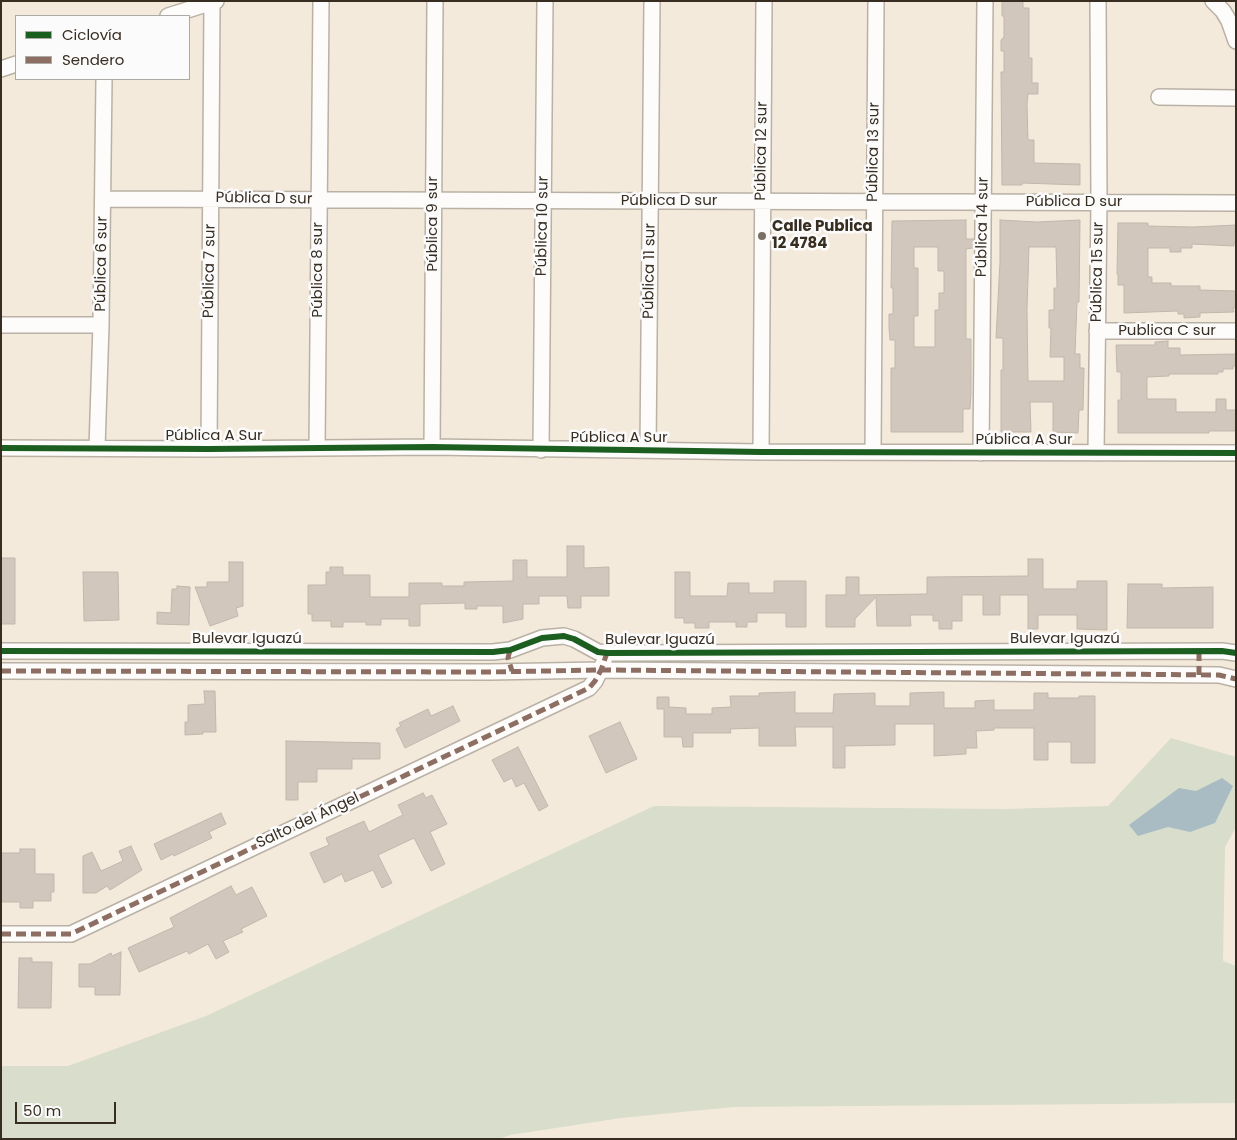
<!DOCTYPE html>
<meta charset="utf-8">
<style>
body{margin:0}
#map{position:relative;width:1237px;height:1140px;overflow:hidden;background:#f4eadc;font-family:Poppins,sans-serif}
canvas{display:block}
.frame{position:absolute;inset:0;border:2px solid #372d21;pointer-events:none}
.legend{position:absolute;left:15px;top:15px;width:175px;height:65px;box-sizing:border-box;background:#fbfbfb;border:1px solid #ada9a4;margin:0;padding:6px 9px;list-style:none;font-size:15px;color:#372d21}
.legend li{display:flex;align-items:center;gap:10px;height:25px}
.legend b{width:25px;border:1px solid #ada9a4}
.scale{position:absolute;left:15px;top:1102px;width:101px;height:22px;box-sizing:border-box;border:2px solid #372d21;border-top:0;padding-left:6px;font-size:15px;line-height:18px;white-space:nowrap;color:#372d21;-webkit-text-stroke:4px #fbfbfb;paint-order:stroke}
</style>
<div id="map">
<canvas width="1237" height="1140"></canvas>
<div class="frame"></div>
<ul class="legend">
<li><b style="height:6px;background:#1b5e20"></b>Ciclovía</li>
<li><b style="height:6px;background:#8d6e63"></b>Sendero</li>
</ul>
<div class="scale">50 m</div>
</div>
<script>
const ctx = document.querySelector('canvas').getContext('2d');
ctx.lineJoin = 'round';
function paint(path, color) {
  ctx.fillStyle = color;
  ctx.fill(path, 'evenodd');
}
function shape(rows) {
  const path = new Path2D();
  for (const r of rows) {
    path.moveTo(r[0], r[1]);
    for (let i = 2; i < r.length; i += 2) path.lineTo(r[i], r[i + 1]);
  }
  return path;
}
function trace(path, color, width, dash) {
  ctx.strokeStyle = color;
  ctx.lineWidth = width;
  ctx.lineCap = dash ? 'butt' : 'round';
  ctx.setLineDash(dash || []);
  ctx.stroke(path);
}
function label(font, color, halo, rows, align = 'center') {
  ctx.font = font + ' Poppins,sans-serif';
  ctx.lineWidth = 5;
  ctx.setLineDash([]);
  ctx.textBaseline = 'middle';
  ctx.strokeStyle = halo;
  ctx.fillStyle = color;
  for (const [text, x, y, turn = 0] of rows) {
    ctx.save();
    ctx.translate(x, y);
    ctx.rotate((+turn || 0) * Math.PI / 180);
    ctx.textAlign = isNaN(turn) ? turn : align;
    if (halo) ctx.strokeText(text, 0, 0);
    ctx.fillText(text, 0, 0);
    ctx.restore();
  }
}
paint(shape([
 [1171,738,1236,757,1236,827,1225,847,1223,961,1236,966,1236,1103,733,1107,621,1118,510,1135,499,1139,1,1139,1,1066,68,1066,206,1016,654,806,1004,809,1108,806]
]), '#d8ddcc');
paint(shape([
 [1222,778,1233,786,1215,823,1190,832,1168,827,1138,836,1129,825,1179,788,1196,791]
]), '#a9bcc3');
const building = shape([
 [1002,1,1023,1,1023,8,1029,8,1029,58,1032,58,1032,83,1038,83,1038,94,1028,94,1027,104,1028,140,1034,140,1034,163,1080,164,1080,185,1022,183,1022,185,1002,185,1001,72,1004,72,1004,51,1001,51,1001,40,1004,37,1004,16,1002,16,1002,1],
 [966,220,966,239,974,239,973,248,966,249,966,339,971,339,971,393,970,409,963,409,963,432,891,432,891,368,895,368,895,340,890,340,889,328,889,314,893,314,893,288,891,288,892,221,966,220],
 [914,247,938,247,938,271,944,271,944,293,939,293,939,310,935,310,935,347,914,347,914,316,918,316,918,268,914,268,914,247],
 [1000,220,1037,222,1080,220,1079,302,1077,302,1075,354,1080,354,1080,368,1084,368,1083,410,1079,410,1078,433,1053,432,1053,402,1030,402,1031,432,1001,432,1001,370,1003,370,1003,338,996,338,1000,262,1000,220],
 [1029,247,1056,247,1057,288,1054,288,1054,310,1049,310,1049,328,1051,328,1050,357,1064,357,1064,381,1028,381,1027,310,1029,247],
 [1118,223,1148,223,1148,226,1193,227,1236,225,1236,243,1234,243,1234,246,1192,244,1192,248,1181,248,1181,252,1170,252,1170,248,1148,248,1148,277,1152,277,1152,283,1171,283,1171,286,1200,286,1200,290,1236,291,1236,308,1233,308,1234,312,1200,313,1200,317,1184,318,1184,314,1178,314,1178,311,1124,313,1124,285,1118,285,1118,274,1117,274,1118,223],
 [1168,341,1168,348,1180,348,1180,355,1236,354,1236,366,1233,366,1233,369,1223,369,1223,372,1218,372,1218,374,1169,374,1169,376,1147,377,1147,399,1176,399,1176,412,1216,412,1216,399,1226,399,1226,410,1236,410,1236,431,1209,431,1209,433,1118,433,1118,400,1121,400,1121,372,1117,372,1116,345,1155,345,1155,342,1168,341],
 [567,546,584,546,584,568,609,567,609,596,581,596,581,608,568,608,567,596,539,596,539,604,523,604,523,619,503,623,503,606,477,606,477,609,465,609,465,603,420,604,420,626,409,626,409,619,381,619,381,625,366,625,366,622,343,622,343,627,331,627,331,621,312,621,312,614,308,614,308,585,326,585,326,572,330,572,330,567,343,567,343,575,370,575,370,597,409,597,409,583,442,583,442,586,464,586,464,582,513,581,513,560,527,560,527,577,567,577,567,546],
 [1,558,15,558,15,624,1,624,1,558],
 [1028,559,1043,559,1043,589,1077,589,1077,581,1107,581,1107,630,1077,629,1077,615,1038,615,1038,629,1028,629,1028,595,1000,595,1000,615,983,615,983,595,962,595,962,621,952,621,952,629,939,629,939,621,933,621,933,615,910,615,911,626,877,626,876,597,855,619,855,627,826,627,826,595,846,595,846,577,859,577,859,595,927,594,927,577,1028,576,1028,559],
 [229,562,243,562,243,606,236,608,238,616,210,626,195,587,207,587,207,582,229,582,229,562],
 [83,572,118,572,119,620,84,621,83,572],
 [675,572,690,572,690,596,727,596,728,583,749,583,749,593,774,593,774,581,806,581,806,627,786,627,786,613,757,613,757,622,747,622,747,627,736,627,736,622,709,622,709,628,695,628,695,623,684,623,684,618,675,618,675,572],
 [1128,584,1162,584,1162,588,1213,587,1213,628,1127,628,1128,584],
 [177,586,190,587,189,625,157,624,157,612,171,613,172,589,177,589,177,586],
 [204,691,215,691,216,732,203,732,203,734,185,735,185,722,188,722,188,705,205,704,204,691],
 [795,692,795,713,833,713,834,694,875,693,875,706,910,706,910,693,944,692,944,708,975,708,975,701,994,700,994,710,1034,710,1034,693,1048,693,1048,698,1079,698,1079,696,1095,696,1095,763,1071,763,1071,742,1048,742,1048,760,1034,760,1034,728,994,728,994,730,976,731,977,748,966,748,966,754,934,756,934,724,895,724,895,745,845,746,845,768,833,768,833,727,795,727,796,746,759,746,759,728,730,729,731,733,693,733,693,747,683,747,682,737,664,737,664,709,657,709,657,697,669,697,669,707,686,708,686,714,712,714,712,708,731,707,730,696,759,696,759,693,795,692],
 [453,706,460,721,405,748,396,729,401,726,399,723,428,709,431,716,453,706],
 [620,722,637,759,606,773,589,736,620,722],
 [286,741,380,743,380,759,352,759,352,769,317,769,317,782,298,782,298,800,286,800,286,741],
 [518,747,548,806,539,811,524,783,516,787,512,778,504,782,492,760,518,747],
 [423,793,426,798,432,795,447,824,430,832,445,864,431,871,414,838,378,855,392,883,382,888,373,870,345,882,342,874,324,883,310,853,329,845,326,838,364,821,369,832,403,815,398,805,423,793],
 [221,813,226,824,209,832,212,838,174,856,173,854,161,860,154,844,221,813],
 [131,846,142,870,110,890,107,886,96,893,83,893,83,856,92,852,101,871,123,861,119,851,131,846],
 [20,849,35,849,35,874,54,874,54,892,51,892,51,901,33,901,33,908,20,908,20,902,1,902,1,853,20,853,20,849],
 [231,886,236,895,252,887,267,916,241,929,243,932,223,941,229,952,216,959,208,944,189,954,187,951,139,972,128,948,174,927,170,918,231,886],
 [121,952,120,995,95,995,95,987,79,987,79,964,90,964,111,953,112,956,121,952],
 [19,958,32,958,32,962,52,962,51,1008,18,1008,19,958]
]);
paint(building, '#d1c7bc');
trace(building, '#c1b7ac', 1);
const street = shape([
 [1213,1,1223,11,1229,21,1236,41],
 [168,16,216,1],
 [1,69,16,64],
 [1159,97,1236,98],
 [103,199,1236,203],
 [1,325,101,325],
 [1097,331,1236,331],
 [432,447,435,1],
 [1,448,209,449,432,447,761,452,1236,453],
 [97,448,101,325,104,79],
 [317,448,321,1],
 [209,449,212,2],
 [541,450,545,1],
 [648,450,652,1],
 [761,452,764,1],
 [873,452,876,1],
 [981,453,985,1],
 [1096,453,1099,202,1098,1],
 [1,651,493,652,510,650,542,638,564,636,574,639,598,652,607,653,1222,651,1236,653],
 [1,671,489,672,601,670,1219,675,1236,679],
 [1,934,71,934,589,688,595,681,604,662]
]);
trace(street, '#b9b1a5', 18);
trace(street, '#fdfcfa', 15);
trace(shape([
 [510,650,508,658,512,671],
 [1199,651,1199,675],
 [1,671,489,672,601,670,1219,675,1236,679],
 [1,934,71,934,589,688,595,681,601,670,607,653]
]), '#8d6e63', 5, [10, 5]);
trace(shape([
 [1,448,209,449,432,447,761,452,1236,453],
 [1,651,493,652,510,650,542,638,564,636,574,639,598,652,607,653,1222,651,1236,653]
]), '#1b5e20', 6);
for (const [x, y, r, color] of [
 [762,236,5,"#796f62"]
]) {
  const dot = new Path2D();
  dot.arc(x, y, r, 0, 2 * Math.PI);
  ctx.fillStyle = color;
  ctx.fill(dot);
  trace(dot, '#fbfbfb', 2);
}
label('15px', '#372d21', '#fbfbfb', [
 ["Pública 12 sur",762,151,-89],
 ["Pública 13 sur",874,152,-89],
 ["Pública D sur",264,199,1],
 ["Pública D sur",669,201],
 ["Pública D sur",1074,202],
 ["Pública 9 sur",433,224,-90],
 ["Pública 10 sur",543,226,-89],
 ["Pública 14 sur",983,227,-89],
 ["Pública 6 sur",102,264,-89],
 ["Pública 8 sur",318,270,-90],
 ["Pública 7 sur",210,271,-89],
 ["Pública 11 sur",650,271,-89],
 ["Pública 15 sur",1098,272,-89],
 ["Publica C sur",1167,331],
 ["Pública A Sur",214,436],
 ["Pública A Sur",619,438],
 ["Pública A Sur",1024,440],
 ["Bulevar Iguazú",247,639],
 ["Bulevar Iguazú",1065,639],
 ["Bulevar Iguazú",660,640],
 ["Salto del Ángel",308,821,-25]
]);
label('bold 15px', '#372d21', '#fbfbfb', [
 ["Calle Publica",772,227],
 ["12 4784",772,244]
], 'left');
</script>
